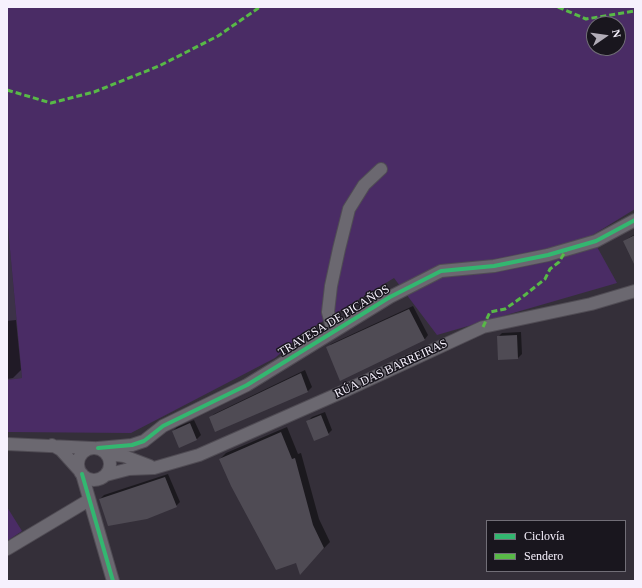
<!DOCTYPE html>
<meta charset="utf-8">
<style>
body{margin:0}
#map{position:relative;width:642px;height:588px;overflow:hidden;background:#342f39;font-family:Georgia,serif}
canvas{display:block}
.frame{position:absolute;inset:0;border:8px solid #f6f1fd;pointer-events:none}
.legend{position:absolute;left:486px;top:520px;width:140px;height:52px;box-sizing:border-box;background:#19161e;border:1px solid #716e77;margin:0;padding:5px 7px;list-style:none;font-size:12px;color:#f6f1fd}
.legend li{display:flex;align-items:center;gap:8px;height:20px}
.legend b{width:20px;border:1px solid #716e77}
.north{position:absolute;left:586px;top:16px;width:40px;height:40px;box-sizing:border-box;background:#19161e;border:1px solid #716e77;border-radius:50%;rotate:77deg;font-size:11px;font-weight:700;line-height:16px;text-align:center;color:#f6f1fd}
.north::after{content:'';display:block;margin:auto;width:14px;height:18px;background:#b2adb8;clip-path:polygon(50% 0,100% 100%,50% 72%,0 100%)}
</style>
<div id="map">
<canvas width="642" height="588"></canvas>
<div class="frame"></div>
<ul class="legend">
<li><b style="height:5px;background:#33b770"></b>Ciclovía</li>
<li><b style="height:5px;background:#58b947"></b>Sendero</li>
</ul>
<div class="north">N</div>
</div>
<script>
const ctx = document.querySelector('canvas').getContext('2d');
ctx.lineJoin = 'round';
function paint(path, color) {
  ctx.fillStyle = color;
  ctx.fill(path, 'evenodd');
}
function shape(rows) {
  const path = new Path2D();
  for (const r of rows) {
    if (r.length === 3) {
      path.moveTo(r[0] + r[2], r[1]);
      path.arc(r[0], r[1], r[2], 0, 2 * Math.PI);
      continue;
    }
    path.moveTo(r[0], r[1]);
    for (let i = 2; i < r.length; i += 2) path.lineTo(r[i], r[i + 1]);
  }
  return path;
}
function trace(path, color, width, dash) {
  ctx.strokeStyle = color;
  ctx.lineWidth = width;
  ctx.lineCap = dash ? 'butt' : 'round';
  ctx.setLineDash(dash || []);
  ctx.stroke(path);
}
function label(font, color, halo, rows, align = 'center') {
  ctx.font = font + ' Georgia,serif';
  ctx.lineWidth = 3;
  ctx.setLineDash([]);
  ctx.textBaseline = 'middle';
  ctx.strokeStyle = halo;
  ctx.fillStyle = color;
  for (const [text, x, y, turn = 0] of rows) {
    ctx.save();
    ctx.translate(x, y);
    ctx.rotate((+turn || 0) * Math.PI / 180);
    ctx.textAlign = isNaN(turn) ? turn : align;
    if (halo) ctx.strokeText(text, 0, 0);
    ctx.fillText(text, 0, 0);
    ctx.restore();
  }
}
paint(shape([
 [7,217,22,378,7,380]
]), '#3c3248');
paint(shape([
 [7,7,635,7,635,209,591,236,617,283,437,335,394,278,302,334,275,358,131,433,7,432,7,380,22,378,7,217],
 [594,24,618,24,618,48,594,48],
 [7,507,22,531,7,541]
]), '#4a2c65');
paint(shape([
 [635,234,635,252,624,241],
 [413,306,428,335,425,339,341,379,328,348,331,344],
 [16,320,21,370,13,378,7,379,7,321],
 [521,332,522,354,518,358,499,359,498,337,502,333],
 [305,370,312,387,308,391,216,431,210,418,214,414],
 [325,412,332,430,328,434,308,421,312,417],
 [194,420,201,435,197,439,180,446,173,431,177,427],
 [287,427,298,454,301,453,319,519,330,542,306,567,296,562,220,459,226,453],
 [168,474,180,502,176,506,100,499,104,495]
]), '#0007');
paint(shape([
 [635,235,635,266,623,241],
 [409,309,425,340,340,381,326,347],
 [517,335,518,359,498,360,497,336],
 [301,373,308,392,215,432,209,417],
 [321,415,329,435,314,441,306,421],
 [190,423,197,440,179,448,172,431],
 [281,432,292,459,295,458,313,525,324,548,300,575,296,563,276,570,231,486,219,459],
 [165,477,177,507,147,519,108,526,99,499]
]), '#4f4b54');
const minor = shape([
 [333,332,328,312,331,286,339,249,349,209,364,185,381,169],
 [7,444,92,448],
 [52,445,61,450,79,470],
 [94,464,16],
 [98,448,132,445,144,441,163,426,247,385,390,297,441,271,494,266,548,255,596,241,635,220],
 [108,454,124,456,150,466],
 [82,474,113,581],
 [106,475,129,469,154,468,199,455,340,393,483,327,591,304,635,291],
 [7,549,89,500]
]);
trace(minor, '#504c54', 14);
trace(minor, '#6b6870', 12);
trace(shape([
 [558,7,586,19,635,11],
 [7,90,51,103,94,92,159,66,218,36,260,7],
 [483,327,490,312,505,309,525,295,545,279,550,269,559,262,566,250]
]), '#58b947', 3, [6, 3]);
trace(shape([
 [98,448,132,445,144,441,163,426,247,385,390,297,441,271,494,266,548,255,596,241,635,220],
 [82,474,113,581]
]), '#33b770', 4);
label('12px', '#f6f1fd', '#19161e', [
 ["TRAVESA DE PICAÑOS",334,321,-31],
 ["RÚA DAS BARREIRAS",391,369,-25]
]);
</script>
